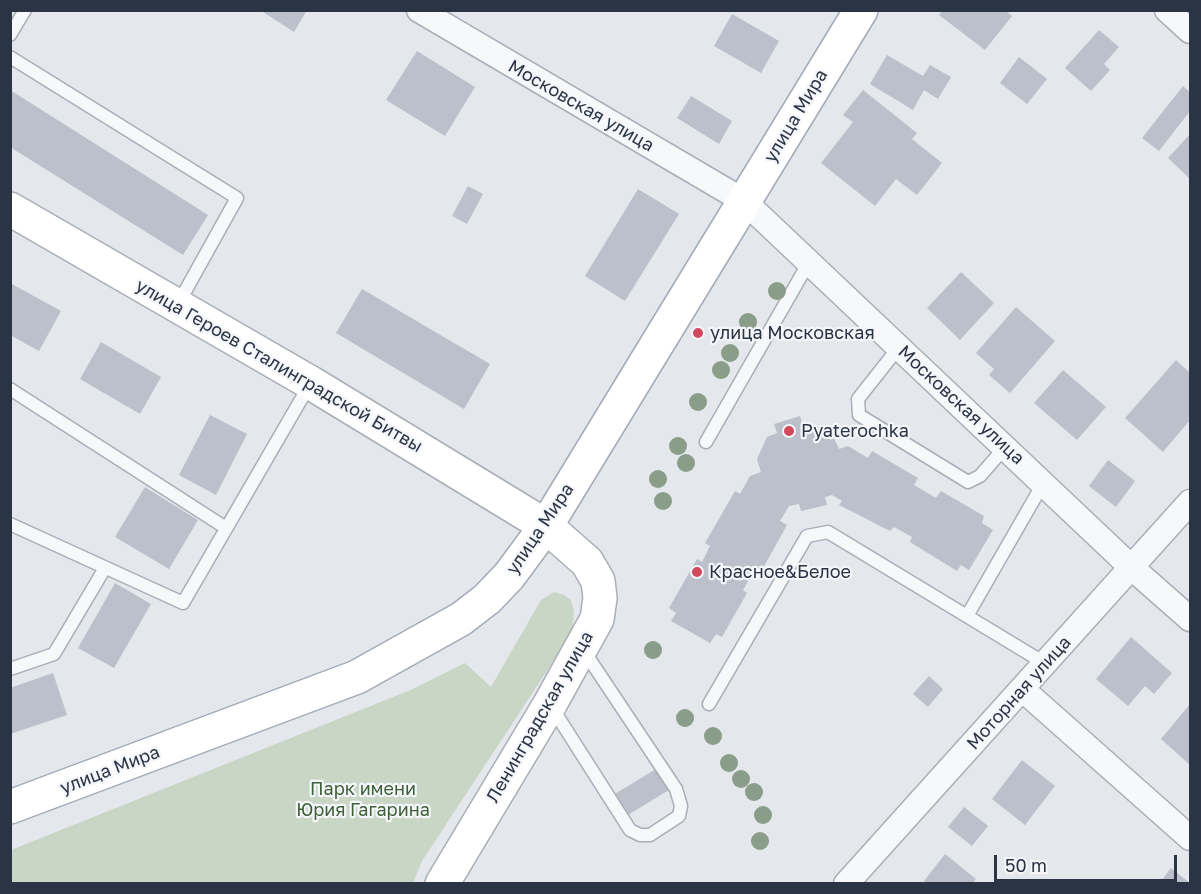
<!DOCTYPE html>
<meta charset="utf-8">
<style>
body{margin:0}
#map{position:relative;width:1201px;height:894px;overflow:hidden;background:#e4e7ec;font-family:"Golos Text",sans-serif}
canvas{display:block}
.frame{position:absolute;inset:0;border:12px solid #2b3445;pointer-events:none}
.scale{position:absolute;left:994px;top:855px;width:183px;height:27px;box-sizing:border-box;border:3px solid #2b3445;border-top:0;padding-left:8px;font-size:18px;line-height:21px;white-space:nowrap;color:#2b3445;-webkit-text-stroke:4px #f4f6f9;paint-order:stroke}
</style>
<div id="map">
<canvas width="1201" height="894"></canvas>
<div class="frame"></div>
<div class="scale">50 m</div>
</div>
<script>
const ctx = document.querySelector('canvas').getContext('2d');
ctx.lineJoin = 'round';
function paint(path, color) {
  ctx.fillStyle = color;
  ctx.fill(path, 'evenodd');
}
function shape(rows) {
  const path = new Path2D();
  for (const r of rows) {
    path.moveTo(r[0], r[1]);
    for (let i = 2; i < r.length; i += 2) path.lineTo(r[i], r[i + 1]);
  }
  return path;
}
function trace(path, color, width, dash) {
  ctx.strokeStyle = color;
  ctx.lineWidth = width;
  ctx.lineCap = dash ? 'butt' : 'round';
  ctx.setLineDash(dash || []);
  ctx.stroke(path);
}
function label(font, color, halo, rows, align = 'center') {
  ctx.font = font + ' "Golos Text",sans-serif';
  ctx.lineWidth = 4.5;
  ctx.setLineDash([]);
  ctx.textBaseline = 'middle';
  ctx.strokeStyle = halo;
  ctx.fillStyle = color;
  for (const [text, x, y, turn = 0] of rows) {
    ctx.save();
    ctx.translate(x, y);
    ctx.rotate((+turn || 0) * Math.PI / 180);
    ctx.textAlign = isNaN(turn) ? turn : align;
    if (halo) ctx.strokeText(text, 0, 0);
    ctx.fillText(text, 0, 0);
    ctx.restore();
  }
}
paint(shape([
 [554,592,564,595,571,600,574,611,573,625,562,648,422,861,413,883,11,884,11,850,413,689,465,663,491,687,541,600]
]), '#c9d6c5');
paint(shape([
 [260,10,307,10,294,32],
 [943,10,1005,10,1012,16,985,50,939,15],
 [732,14,779,41,761,73,714,46],
 [1099,30,1119,47,1104,64,1110,70,1091,91,1065,68],
 [417,51,475,87,445,136,386,100],
 [887,55,923,76,930,65,951,77,938,99,924,90,913,110,870,84],
 [1019,57,1047,79,1027,104,1000,83],
 [1183,86,1190,92,1190,111,1159,151,1142,138],
 [10,90,208,215,183,255,10,147],
 [863,90,917,133,912,139,942,163,917,195,896,179,875,206,821,163,853,122,843,115],
 [691,96,732,121,719,144,677,118],
 [1190,134,1190,179,1168,158],
 [468,186,483,194,467,224,452,216],
 [638,189,679,214,625,301,585,276],
 [961,272,994,303,960,340,927,308],
 [10,283,61,311,39,351,10,335],
 [362,289,490,364,464,409,336,333],
 [1016,307,1055,341,1010,393,989,375,994,369,976,353],
 [101,342,161,377,140,414,80,379],
 [1176,360,1190,373,1190,420,1163,452,1125,418],
 [1063,370,1106,407,1077,440,1034,403],
 [210,415,247,434,216,495,179,475],
 [800,416,803,427,812,424,832,434,839,449,848,446,868,458,872,451,918,478,914,485,936,498,941,491,984,516,982,523,993,530,969,570,961,565,957,571,910,542,912,537,894,527,890,531,839,505,842,501,832,495,825,497,827,505,801,511,799,504,789,506,780,521,787,525,762,570,756,567,743,590,747,593,722,637,716,634,710,643,671,621,676,613,669,608,697,559,702,562,710,546,705,543,735,491,740,494,750,476,761,472,757,459,767,437,777,433,774,424],
 [1108,460,1135,481,1116,507,1089,486],
 [145,487,198,520,169,569,115,537],
 [115,583,151,604,114,668,78,648],
 [1131,637,1172,673,1154,694,1145,686,1128,706,1096,679],
 [53,673,67,715,10,734,10,688],
 [929,676,943,689,928,707,913,694],
 [1190,704,1190,765,1161,739],
 [1022,760,1055,786,1025,825,992,799],
 [656,769,669,790,623,818,610,797],
 [964,807,988,826,972,846,948,827],
 [945,854,976,879,972,884,927,884,924,881],
 [1171,868,1190,883,1190,884,1159,884]
]), '#bbc0ca');
const lane = shape([
 [10,35,25,10],
 [10,57,237,198,178,304],
 [899,347,858,399,859,415,968,482,980,476,1006,446],
 [10,389,226,528],
 [706,442,809,262],
 [10,524,183,603,310,384],
 [967,616,1044,482],
 [10,669,54,654,105,568],
 [709,704,807,536,828,532,1046,664],
 [551,706,630,830,640,835,650,835,679,816,681,806,676,789,582,648]
]);
const street = shape([
 [419,10,744,201,1132,568,1190,619],
 [1167,10,1190,31],
 [1022,689,1190,838],
 [846,884,1190,502]
]);
const secondary = shape([
 [10,209,311,383,546,526,587,562,598,581,600,598,597,619,550,704,442,884]
]);
const primary = shape([
 [10,807,357,677,461,619,487,599,509,576,546,526,861,10]
]);
trace(lane, '#a9aeb7', 15);
trace(street, '#a9aeb7', 27);
trace(secondary, '#a9aeb7', 36);
trace(primary, '#a3abb8', 36);
trace(lane, '#f7f8fa', 12);
trace(street, '#f7f8fa', 24);
trace(secondary, '#fff', 33);
trace(primary, '#fff', 33);
ctx.fillStyle = '#899d89';
for (const [x, y] of [
 [777,291],
 [748,322],
 [730,353],
 [721,370],
 [698,402],
 [678,446],
 [686,463],
 [658,479],
 [663,501],
 [653,650],
 [685,718],
 [713,736],
 [729,763],
 [741,779],
 [754,792],
 [763,815],
 [760,841]
]) {
  ctx.beginPath();
  ctx.arc(x, y, 9, 0, 2 * Math.PI);
  ctx.fill();
}
for (const [x, y, r, color] of [
 [698,333,6,"#d1495b"],
 [789,431,6,"#d1495b"],
 [697,572,6,"#d1495b"]
]) {
  const dot = new Path2D();
  dot.arc(x, y, r, 0, 2 * Math.PI);
  ctx.fillStyle = color;
  ctx.fill(dot);
  trace(dot, '#f4f6f9', 2);
}
label('18px', '#2b3445', '#f4f6f9', [
 ["Московская улица",581,106,30],
 ["улица Мира",796,116,-59],
 ["улица Героев Сталинградской Битвы",279,366,30],
 ["Московская улица",961,405,43],
 ["улица Мира",540,529,-56],
 ["Моторная улица",1019,693,-48],
 ["Ленинградская улица",540,717,-60],
 ["улица Мира",110,770,-21]
]);
label('18px', '#2b3445', '#f4f6f9', [
 ["улица Московская",710,333],
 ["Pyaterochka",801,431],
 ["Красное&Белое",709,572]
], 'left');
label('18px', '#3f6138', '#f4f6f9', [
 ["Парк имени",363,789],
 ["Юрия Гагарина",363,810]
]);
</script>
